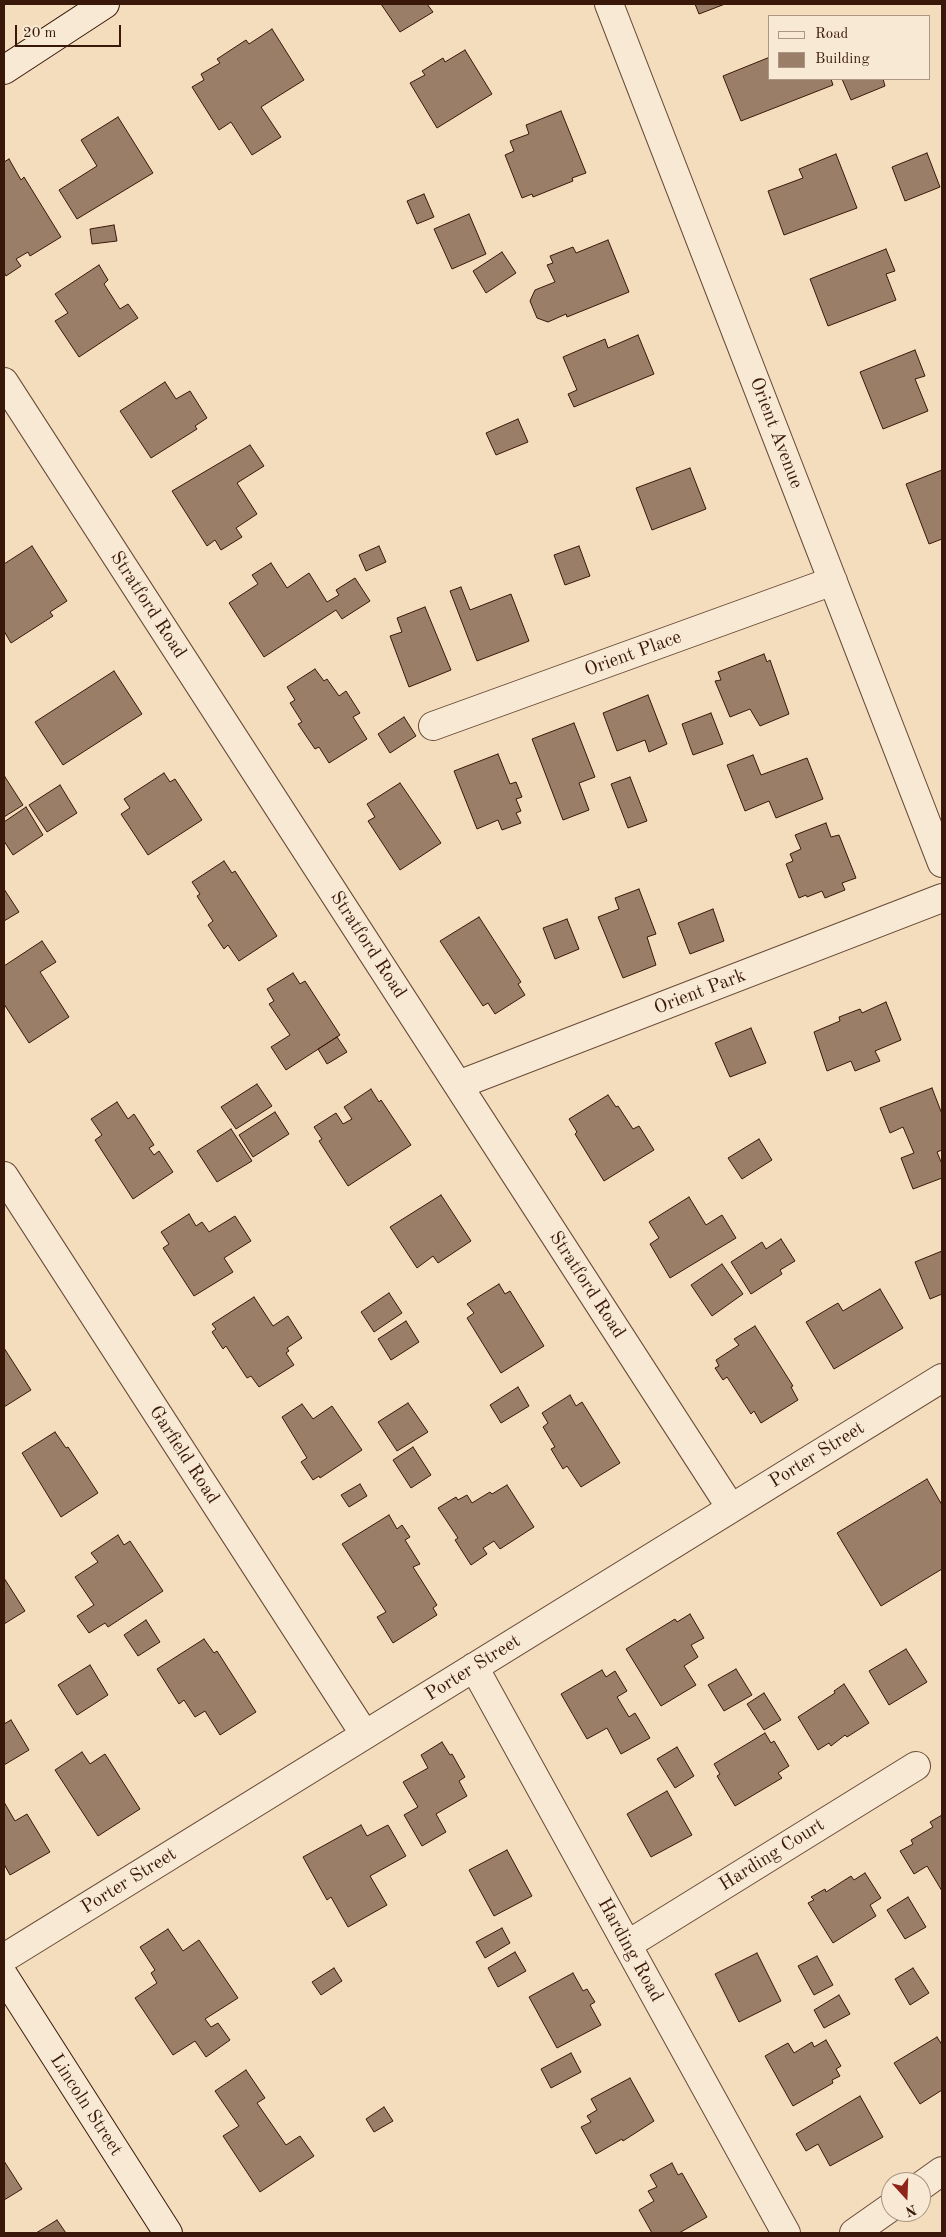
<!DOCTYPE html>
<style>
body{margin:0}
#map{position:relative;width:946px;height:2237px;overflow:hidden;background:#f3ddbd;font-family:"Old Standard TT",serif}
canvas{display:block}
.frame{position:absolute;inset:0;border:5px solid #3a1809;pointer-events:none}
.legend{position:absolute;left:768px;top:15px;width:162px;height:65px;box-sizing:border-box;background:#f7e9d4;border:1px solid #ab9583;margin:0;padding:6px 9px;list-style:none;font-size:15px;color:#3a1809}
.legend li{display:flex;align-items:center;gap:10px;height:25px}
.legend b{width:25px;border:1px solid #ab9583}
.north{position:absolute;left:881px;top:2172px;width:50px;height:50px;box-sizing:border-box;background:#f7e9d4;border:1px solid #ab9583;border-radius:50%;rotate:160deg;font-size:14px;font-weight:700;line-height:20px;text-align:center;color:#3a1809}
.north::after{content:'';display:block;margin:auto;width:18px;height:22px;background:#8f2418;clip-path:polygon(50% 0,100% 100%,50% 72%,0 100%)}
.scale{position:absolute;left:15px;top:25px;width:106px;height:22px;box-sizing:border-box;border:2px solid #3a1809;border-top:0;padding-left:6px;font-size:15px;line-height:18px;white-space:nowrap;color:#3a1809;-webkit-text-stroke:4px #f7e9d4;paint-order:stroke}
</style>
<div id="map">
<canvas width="946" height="2237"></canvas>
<div class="frame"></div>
<ul class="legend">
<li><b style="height:6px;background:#f7e9d4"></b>Road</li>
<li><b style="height:14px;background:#9a7e67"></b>Building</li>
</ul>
<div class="north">N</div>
<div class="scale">20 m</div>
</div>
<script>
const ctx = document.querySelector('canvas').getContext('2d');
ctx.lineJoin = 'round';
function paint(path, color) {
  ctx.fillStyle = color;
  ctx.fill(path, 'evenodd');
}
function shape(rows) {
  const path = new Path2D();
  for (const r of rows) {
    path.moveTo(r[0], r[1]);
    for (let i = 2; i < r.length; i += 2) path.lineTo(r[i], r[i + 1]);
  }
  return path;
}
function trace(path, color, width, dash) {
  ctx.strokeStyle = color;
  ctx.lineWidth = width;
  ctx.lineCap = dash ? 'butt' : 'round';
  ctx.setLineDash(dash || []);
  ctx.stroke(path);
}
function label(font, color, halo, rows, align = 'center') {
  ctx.font = font + ' "Old Standard TT",serif';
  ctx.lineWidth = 4.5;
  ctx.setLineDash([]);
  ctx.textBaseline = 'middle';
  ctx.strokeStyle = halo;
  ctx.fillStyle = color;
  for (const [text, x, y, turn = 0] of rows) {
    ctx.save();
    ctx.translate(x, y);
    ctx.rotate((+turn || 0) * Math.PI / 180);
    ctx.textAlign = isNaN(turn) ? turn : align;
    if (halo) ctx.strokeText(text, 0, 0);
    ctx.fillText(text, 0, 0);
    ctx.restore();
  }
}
const building = shape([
 [381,4,427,4,433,12,400,32,381,4],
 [695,4,725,4,699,14,695,4],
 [272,29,304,80,261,107,281,137,252,155,231,122,219,130,192,87,204,80,201,74,220,63,217,59,246,40,249,44,272,29],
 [465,50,492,94,437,128,410,83,425,75,422,71,443,58,445,62,465,50],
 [770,57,770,79,831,79,833,85,741,121,723,76,770,57],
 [842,79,883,79,885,86,851,100,842,79],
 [561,111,586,173,572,178,573,181,533,197,532,194,522,198,505,155,514,151,510,141,529,134,526,125,561,111],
 [118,117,153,173,77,219,59,190,97,166,81,140,118,117],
 [927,153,940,187,905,201,892,167,927,153],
 [836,154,857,208,784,235,768,191,803,178,799,169,836,154],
 [9,159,21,180,24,177,61,237,30,256,28,252,16,259,21,266,6,276,4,272,4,162,9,159],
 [424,194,434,217,417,224,407,201,424,194],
 [469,214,486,254,452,269,434,229,469,214],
 [114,225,117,241,92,244,90,229,114,225],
 [608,240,629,292,567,317,566,314,548,322,537,318,530,301,535,290,555,282,547,265,553,263,550,256,573,247,576,253,608,240],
 [886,249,895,271,886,274,896,300,828,326,810,279,886,249],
 [502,252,516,273,486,293,473,271,502,252],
 [99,265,108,280,104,284,120,309,128,304,138,318,79,357,55,321,68,313,55,294,99,265],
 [638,335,654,374,574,407,568,394,577,390,563,357,605,339,608,348,638,335],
 [915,350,925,376,915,379,928,411,883,429,860,372,915,350],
 [165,382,176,399,190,391,207,418,195,426,197,429,151,458,120,411,165,382],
 [518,419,528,442,496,455,486,433,518,419],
 [250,445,264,466,237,483,257,514,236,528,242,537,221,550,215,540,207,546,172,491,250,445],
 [690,468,706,509,652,530,636,488,690,468],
 [942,470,942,539,929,544,906,484,942,470],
 [32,546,67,601,50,612,53,616,11,643,4,631,4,564,32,546],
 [379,546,386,562,366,571,359,555,379,546],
 [579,546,590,576,565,585,554,555,579,546],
 [271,563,287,588,309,573,327,602,339,595,336,590,355,578,370,601,342,619,336,610,264,657,229,603,258,584,252,575,271,563],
 [461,587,470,610,511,594,529,641,477,661,450,591,461,587],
 [425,607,451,670,409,687,390,636,402,632,397,618,425,607],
 [764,654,767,662,770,660,789,714,760,726,750,709,730,717,715,681,721,680,718,672,764,654],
 [315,669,324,681,327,679,339,696,346,691,360,713,353,717,367,739,329,763,319,747,315,749,298,724,302,722,290,703,295,700,287,687,315,669],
 [114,671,142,714,63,765,35,722,114,671],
 [648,695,667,744,649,752,645,740,617,751,603,713,648,695],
 [711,713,723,744,693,755,682,724,711,713],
 [404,717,416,736,390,753,378,734,404,717],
 [574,723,595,777,579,783,589,810,563,820,532,739,574,723],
 [498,754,510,784,516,782,522,797,516,799,521,811,516,813,521,823,502,830,498,820,477,829,454,771,498,754],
 [753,755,761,775,807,758,823,799,776,818,769,801,745,811,727,765,753,755],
 [164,773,170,782,175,779,202,820,148,855,121,814,130,808,124,799,164,773],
 [5,777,23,805,4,817,4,778,5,777],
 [630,777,647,821,628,828,611,784,630,777],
 [400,783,441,843,400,870,368,821,375,817,367,804,400,783],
 [60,785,77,813,47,832,29,805,60,785],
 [26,807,43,835,13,855,4,841,4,822,26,807],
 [826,823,831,837,839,835,856,878,842,883,845,890,825,898,822,891,807,897,806,895,799,898,786,864,793,861,790,854,801,849,795,835,826,823],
 [224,861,232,873,235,871,277,936,239,961,228,945,224,949,208,925,213,921,197,896,200,894,192,882,224,861],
 [4,889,19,912,4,921,4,889],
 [639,889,656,934,647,937,656,965,623,978,598,917,619,909,615,898,639,889],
 [713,909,724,941,690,954,678,923,713,909],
 [479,917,521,982,518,984,525,995,495,1014,488,1003,483,1006,440,941,479,917],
 [567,919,579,949,555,959,543,928,567,919],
 [42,941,56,962,40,972,69,1017,29,1043,4,1004,4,966,42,941],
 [293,973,300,984,305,981,340,1035,286,1070,271,1047,290,1035,269,1004,274,1001,267,989,293,973],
 [886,1002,901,1040,875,1051,880,1061,855,1071,851,1061,827,1071,814,1032,840,1021,839,1017,860,1009,862,1013,886,1002],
 [751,1028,766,1063,730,1077,715,1043,751,1028],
 [337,1037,347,1052,327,1064,318,1049,337,1037],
 [257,1084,272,1106,236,1129,221,1107,257,1084],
 [932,1088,942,1114,942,1150,937,1152,942,1164,942,1178,913,1189,901,1158,914,1153,903,1127,890,1133,880,1108,932,1088],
 [371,1089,379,1102,381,1100,411,1145,348,1186,319,1141,322,1139,314,1127,336,1113,343,1124,352,1119,344,1107,371,1089],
 [608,1095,616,1107,618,1106,633,1129,639,1126,654,1150,604,1181,575,1134,577,1132,569,1119,608,1095],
 [117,1102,128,1119,134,1114,154,1145,149,1148,154,1155,159,1151,173,1172,133,1199,95,1140,102,1135,91,1119,117,1102],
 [275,1112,289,1134,253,1157,239,1135,275,1112],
 [231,1129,252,1161,217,1182,197,1151,231,1129],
 [759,1139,772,1160,742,1179,728,1158,759,1139],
 [441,1195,471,1241,438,1263,433,1256,417,1268,390,1227,441,1195],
 [689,1197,706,1225,722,1215,736,1238,670,1278,650,1244,659,1238,649,1222,689,1197],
 [189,1214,196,1226,202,1222,209,1232,235,1216,251,1241,224,1258,233,1272,194,1296,163,1248,169,1244,161,1232,189,1214],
 [781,1239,795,1261,780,1270,782,1274,751,1294,731,1262,762,1242,766,1249,781,1239],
 [942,1251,942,1294,930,1299,915,1262,942,1251],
 [722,1264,743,1294,712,1316,691,1285,722,1264],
 [499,1284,505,1294,510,1291,544,1346,501,1373,467,1318,474,1313,467,1304,499,1284],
 [880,1289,903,1328,834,1369,806,1322,838,1303,843,1311,880,1289],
 [389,1293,402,1313,374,1332,361,1312,389,1293],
 [254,1297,273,1326,288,1316,302,1338,287,1348,289,1351,286,1353,294,1365,259,1387,251,1376,247,1378,226,1346,223,1349,212,1332,216,1329,212,1324,254,1297],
 [406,1321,419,1342,391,1360,378,1339,406,1321],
 [755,1326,793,1386,791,1387,798,1400,761,1423,754,1411,751,1414,727,1377,723,1380,715,1368,719,1366,716,1360,739,1345,734,1339,755,1326],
 [4,1348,31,1390,4,1407,4,1348],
 [518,1387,529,1406,501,1423,490,1405,518,1387],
 [570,1395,576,1406,582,1402,620,1463,581,1487,567,1466,563,1469,551,1449,555,1447,543,1427,548,1423,542,1413,570,1395],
 [408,1403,428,1432,397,1451,378,1422,408,1403],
 [302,1404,313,1419,332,1406,362,1450,320,1478,319,1476,313,1480,301,1462,307,1458,282,1417,302,1404],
 [55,1432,66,1448,68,1447,98,1493,61,1517,22,1453,55,1432],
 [413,1447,431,1475,411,1488,393,1460,413,1447],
 [927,1479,942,1505,942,1569,881,1606,837,1533,927,1479],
 [360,1484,367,1496,349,1507,341,1495,360,1484],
 [507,1485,534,1527,500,1549,494,1541,483,1548,487,1554,471,1565,455,1540,458,1538,438,1508,456,1497,458,1500,467,1495,472,1503,490,1492,492,1494,507,1485],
 [389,1515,397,1529,402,1525,410,1537,405,1540,420,1564,413,1567,437,1605,433,1608,437,1615,393,1643,377,1617,386,1612,342,1544,389,1515],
 [118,1535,124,1545,130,1541,163,1591,108,1627,105,1623,89,1633,77,1616,94,1605,75,1577,98,1562,91,1553,118,1535],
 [4,1578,25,1611,4,1624,4,1578],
 [690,1614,704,1638,691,1645,698,1657,684,1666,696,1685,661,1706,626,1649,675,1619,677,1622,690,1614],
 [146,1620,160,1642,138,1656,124,1635,146,1620],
 [204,1639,214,1653,217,1651,256,1712,220,1735,205,1711,195,1717,184,1700,179,1704,157,1669,204,1639],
 [906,1649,927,1682,889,1705,869,1671,906,1649],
 [90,1665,108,1695,77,1715,58,1685,90,1665],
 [736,1669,752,1695,724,1711,708,1685,736,1669],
 [602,1670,606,1677,615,1671,627,1691,617,1697,629,1717,635,1713,650,1738,621,1754,607,1728,587,1739,561,1694,602,1670],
 [844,1684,869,1723,847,1737,845,1735,831,1746,829,1743,818,1750,798,1717,835,1693,834,1691,844,1684],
 [764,1693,781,1720,764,1730,747,1704,764,1693],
 [11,1720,29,1750,4,1765,4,1724,11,1720],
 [765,1733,771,1743,774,1741,789,1766,778,1773,782,1778,735,1806,717,1776,720,1774,714,1764,765,1733],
 [442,1742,450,1755,452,1754,465,1777,459,1781,467,1796,436,1814,446,1832,422,1846,404,1815,418,1807,403,1782,428,1768,421,1755,442,1742],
 [677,1747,694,1776,675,1788,657,1759,677,1747],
 [82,1752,90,1764,105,1754,140,1809,98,1836,55,1770,82,1752],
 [667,1791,692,1835,651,1857,627,1814,667,1791],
 [4,1802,15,1821,27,1814,50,1852,10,1875,4,1864,4,1802],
 [942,1815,942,1891,927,1866,914,1874,900,1851,913,1844,911,1840,933,1827,930,1822,942,1815],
 [361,1825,367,1836,388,1825,406,1856,370,1876,387,1905,348,1927,331,1897,327,1900,303,1857,361,1825],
 [507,1850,532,1896,494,1916,469,1870,507,1850],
 [865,1873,881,1898,870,1905,876,1916,833,1943,808,1903,814,1900,811,1897,825,1889,826,1892,851,1876,854,1880,865,1873],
 [908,1897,926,1927,905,1939,887,1910,908,1897],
 [502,1928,510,1943,485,1958,476,1942,502,1928],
 [168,1929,183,1951,199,1940,238,1998,205,2019,211,2027,218,2023,230,2040,206,2057,195,2041,173,2055,135,1998,157,1983,151,1973,155,1970,140,1947,168,1929],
 [515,1952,526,1971,498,1987,488,1968,515,1952],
 [757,1953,781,2001,739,2022,715,1974,757,1953],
 [817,1956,833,1985,814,1995,798,1966,817,1956],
 [334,1968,342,1981,321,1995,312,1982,334,1968],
 [913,1968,929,1993,910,2005,895,1979,913,1968],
 [573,1973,583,1991,587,1989,595,2002,590,2005,601,2025,557,2048,529,1997,573,1973],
 [839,1995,850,2014,824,2028,814,2010,839,1995],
 [937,2037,942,2045,942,2090,920,2104,894,2063,937,2037],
 [826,2040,841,2066,836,2069,840,2076,832,2080,833,2083,793,2106,765,2056,788,2043,794,2053,812,2042,814,2047,826,2040],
 [571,2053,581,2072,551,2088,541,2069,571,2053],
 [246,2070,265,2098,257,2103,286,2145,300,2136,314,2156,260,2192,223,2136,239,2126,215,2091,246,2070],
 [630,2078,654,2121,623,2141,622,2139,596,2154,581,2127,591,2122,587,2116,597,2110,591,2099,630,2078],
 [860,2096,883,2137,830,2166,818,2144,806,2151,796,2134,860,2096],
 [384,2107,393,2121,374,2132,366,2119,384,2107],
 [4,2161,22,2189,4,2200,4,2161],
 [672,2163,678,2175,682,2173,707,2217,679,2233,652,2233,639,2210,654,2201,648,2191,657,2187,650,2175,672,2163],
 [57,2220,66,2233,36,2233,57,2220]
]);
paint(building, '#9a7e67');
trace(building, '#3a1809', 1);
const street = shape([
 [609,4,942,863],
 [4,382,731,1508],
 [433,726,833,581],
 [458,1085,942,898],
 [4,1176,365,1735],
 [474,1667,786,2233],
 [627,1945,916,1766],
 [4,1958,942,1378],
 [921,2186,942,2171],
 [854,2233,891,2207]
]);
const secondary = shape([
 [4,70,105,4],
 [4,1976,168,2233]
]);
trace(street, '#684936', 30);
trace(secondary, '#3a1809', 30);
trace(street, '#f7e9d4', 28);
trace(secondary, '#f7e9d4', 28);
label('19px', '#3a1809', '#f7e9d4', [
 ["Orient Avenue",776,433,69],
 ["Stratford Road",148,605,57],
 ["Orient Place",633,654,-20],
 ["Stratford Road",368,945,57],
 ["Orient Park",700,992,-21],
 ["Stratford Road",587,1285,57],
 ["Garfield Road",184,1455,57],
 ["Porter Street",817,1455,-32],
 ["Porter Street",473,1668,-32],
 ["Harding Court",772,1855,-32],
 ["Porter Street",129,1881,-32],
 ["Harding Road",630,1950,61],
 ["Lincoln Street",86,2105,57]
]);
</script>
